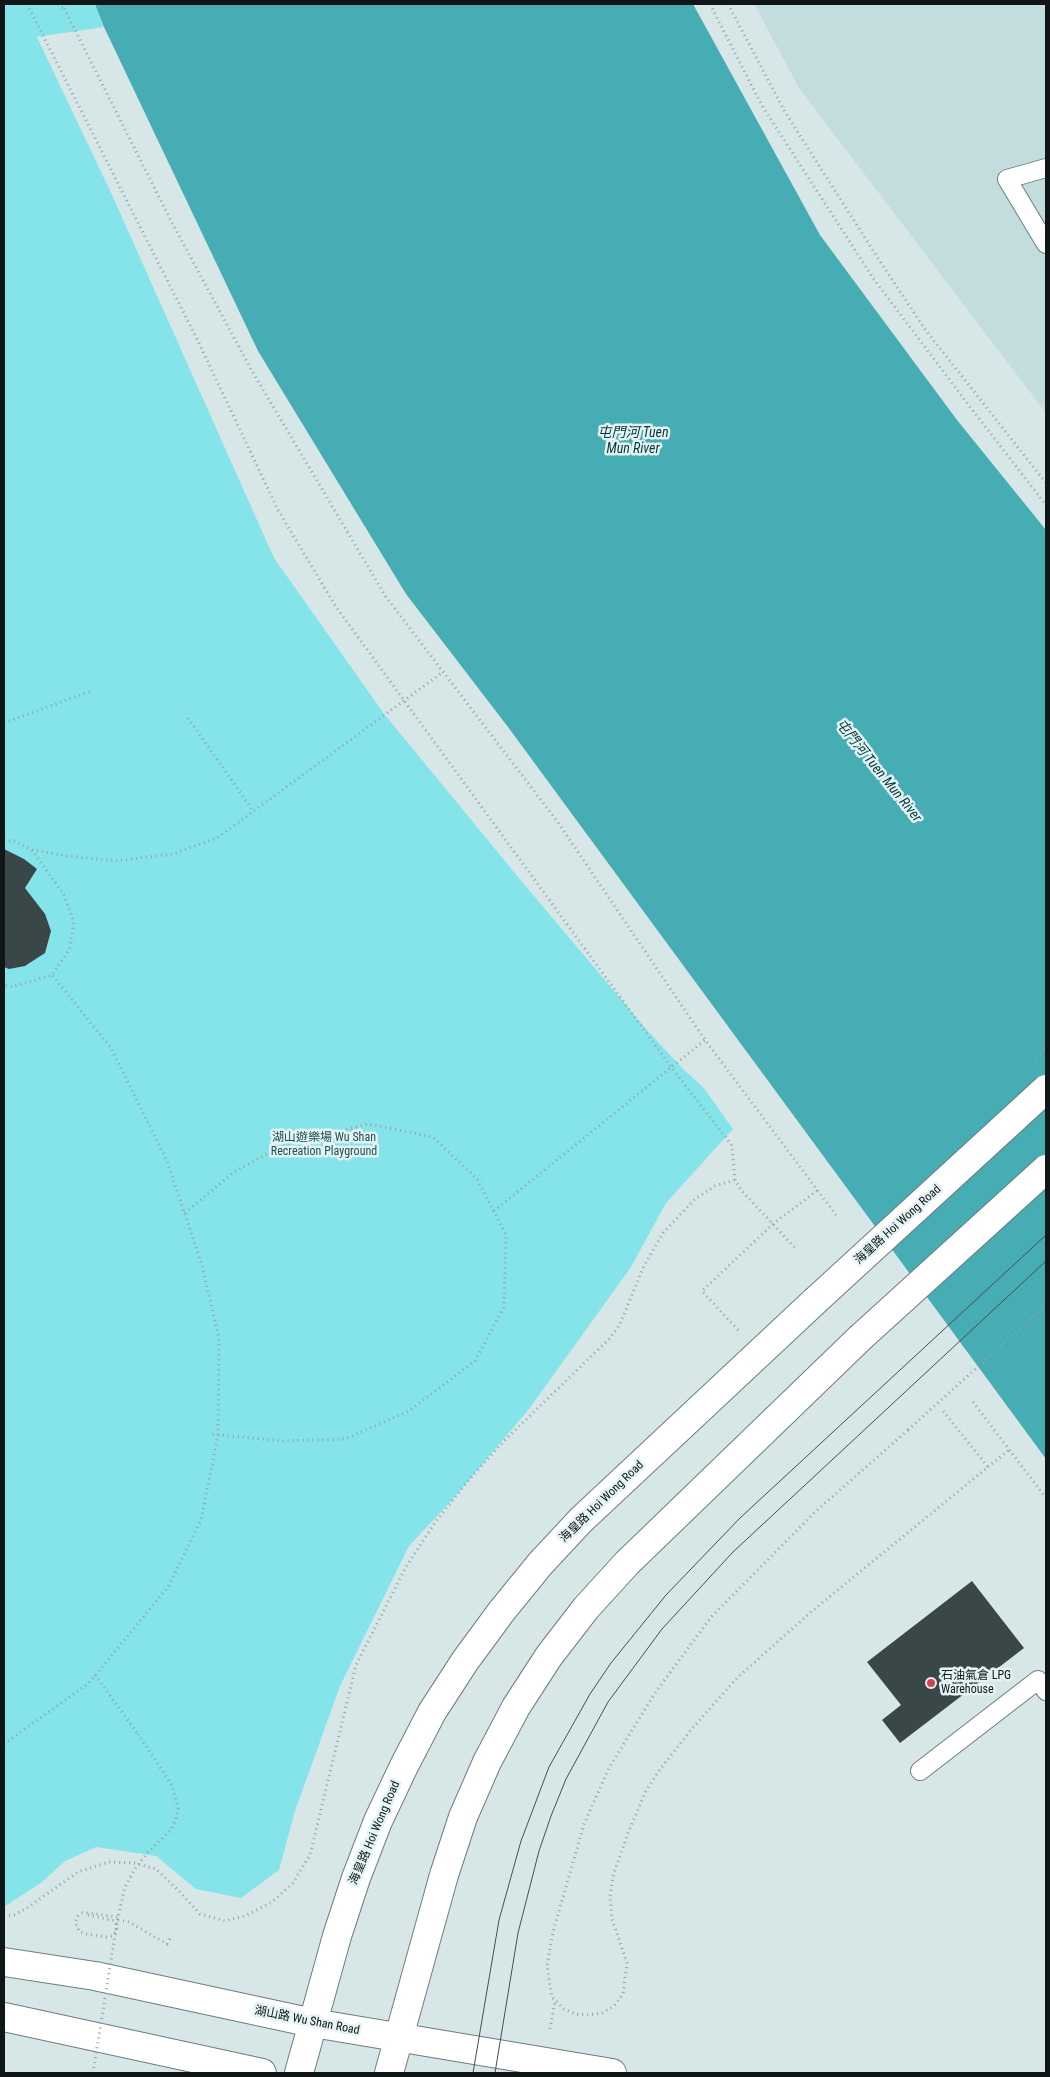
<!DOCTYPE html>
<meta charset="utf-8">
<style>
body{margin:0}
#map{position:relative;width:1050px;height:2077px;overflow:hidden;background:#d7e7e8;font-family:"Roboto Condensed",sans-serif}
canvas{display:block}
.frame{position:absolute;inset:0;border:5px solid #101516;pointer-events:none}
</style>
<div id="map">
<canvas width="1050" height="2077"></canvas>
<div class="frame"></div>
</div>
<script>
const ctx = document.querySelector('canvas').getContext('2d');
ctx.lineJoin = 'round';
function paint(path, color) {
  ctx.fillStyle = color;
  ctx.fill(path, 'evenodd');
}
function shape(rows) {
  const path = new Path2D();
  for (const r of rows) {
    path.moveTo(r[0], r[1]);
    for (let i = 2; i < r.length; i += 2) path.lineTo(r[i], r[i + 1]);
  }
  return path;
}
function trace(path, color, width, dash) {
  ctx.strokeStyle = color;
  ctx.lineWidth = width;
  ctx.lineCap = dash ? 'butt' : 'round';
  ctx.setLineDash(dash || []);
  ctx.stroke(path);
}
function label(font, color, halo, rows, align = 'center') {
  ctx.font = font + ' "Roboto Condensed","Noto Sans TC",sans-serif';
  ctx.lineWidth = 5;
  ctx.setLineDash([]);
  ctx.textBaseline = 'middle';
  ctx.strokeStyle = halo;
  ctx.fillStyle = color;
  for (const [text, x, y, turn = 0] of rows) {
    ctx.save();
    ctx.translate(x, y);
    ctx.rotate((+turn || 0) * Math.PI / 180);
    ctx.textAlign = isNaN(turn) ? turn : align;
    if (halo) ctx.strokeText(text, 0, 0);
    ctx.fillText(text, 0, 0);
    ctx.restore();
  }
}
paint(shape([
 [754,4,1046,4,1046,413,799,88]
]), '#c3ddde');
paint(shape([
 [4,4,95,4,104,27,37,37,113,197,274,558,385,715,523,883,647,1030,682,1068,703,1087,733,1129,666,1203,631,1267,529,1409,453,1499,409,1546,340,1686,295,1811,279,1870,241,1898,196,1889,156,1856,96,1847,65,1861,42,1882,4,1907]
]), '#85e4ea');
paint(shape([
 [95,4,693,4,820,235,957,420,1046,530,1046,1459,508,727,406,594,258,351,104,27]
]), '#47adb4');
paint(shape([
 [4,849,24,859,37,869,25,888,45,914,51,931,45,953,25,966,9,969,4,967],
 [972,1581,1024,1648,900,1743,882,1720,901,1705,867,1662]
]), '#3a4748');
const lane = shape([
 [1046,168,1007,179,1046,244],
 [920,1771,1038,1680,1046,1691]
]);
const secondary = shape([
 [4,1962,95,1976,313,2023,612,2073],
 [4,2017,262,2073],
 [299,2073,337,1936,356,1878,378,1821,404,1766,432,1712,465,1661,501,1612,540,1564,581,1520,815,1301],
 [389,2073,444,1875,463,1817,487,1762,516,1707,549,1656,586,1608,627,1563,860,1338]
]);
trace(lane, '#6e7d7e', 20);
trace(secondary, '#6e7d7e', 30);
trace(shape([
 [27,4,197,339,278,510,336,607,671,1067,727,1139,732,1146,735,1180,741,1190,797,1250],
 [58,4,64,9],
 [62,4,170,219,252,371,386,597,557,821,705,1040,836,1215],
 [710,4,761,104,873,278,967,403,1046,505],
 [728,4,785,112,874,252,924,328,1046,483],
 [188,718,253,811],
 [4,723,91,691],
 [4,840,14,841,32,850,64,895,74,922,69,950,52,975,12,987,4,985],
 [32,850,67,856,116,861,173,854,217,838,443,672],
 [494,1211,705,1040],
 [185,1213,234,1172,283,1145,368,1124,433,1137,477,1179,506,1235,504,1307,475,1361,409,1411,345,1439,283,1441,209,1434],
 [738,1330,702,1291,773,1224,818,1190],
 [973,1402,1046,1498],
 [908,1430,815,1512,712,1616,655,1693,609,1768,584,1824,553,1932,547,1966,552,1997,564,2009,575,2014,589,2015,602,2013,614,2006,623,1994,627,1963,612,1919,610,1897,613,1876,628,1833,646,1791,658,1772,690,1731,737,1678,811,1612,988,1467,943,1411],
 [988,1467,1009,1450],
 [95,1675,138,1734],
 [4,1744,89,1683,168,1587,201,1520,218,1435,219,1339,202,1265,167,1161,111,1048,52,975],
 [88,1915,115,1921,117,1926,116,1932,112,1936,106,1937,85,1934,79,1931,75,1922,78,1916,82,1913,89,1913,118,1917],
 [4,1916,14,1915,27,1908,78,1872,109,1862,134,1863,156,1869,180,1892,200,1914,225,1921,245,1916,272,1902,293,1883,310,1855,356,1665,406,1567,436,1521,473,1475,506,1439,609,1339,619,1326,644,1266,663,1233,695,1199,715,1186,735,1180],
 [118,1920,129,1922,167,1944,171,1937],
 [550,2029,555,2001]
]), '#95a1a2', 3, [1, 4]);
trace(lane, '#fff', 18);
trace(secondary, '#fff', 28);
trace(shape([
 [473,2073,499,1920,521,1841,549,1767,590,1694,611,1663,666,1595,740,1518,1046,1235],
 [495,2073,518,1933,539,1851,551,1816,566,1779,608,1702,662,1629,733,1552,1046,1261]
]), '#464e4f', 1);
const secondaryBridge = shape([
 [815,1301,1046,1089],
 [860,1338,1046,1169]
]);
trace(secondaryBridge, '#6e7d7e', 30, []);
trace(shape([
 [1036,1057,1046,1048],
 [908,1430,1046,1305],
 [93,2073,118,1917,125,1887,135,1869,148,1852,171,1830,176,1819,178,1808,172,1785,138,1734]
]), '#95a1a2', 3, [1, 4]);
trace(secondaryBridge, '#fff', 28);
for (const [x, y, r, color] of [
 [931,1683,5,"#d2424c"]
]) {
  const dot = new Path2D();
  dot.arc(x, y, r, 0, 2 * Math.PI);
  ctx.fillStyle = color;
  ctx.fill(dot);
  trace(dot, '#e4f4f5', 2);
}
label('12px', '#204d50', '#e4f4f5', [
 ["湖山遊樂場 Wu Shan",324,1138],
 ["Recreation Playground",324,1152]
]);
label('12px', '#101516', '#e4f4f5', [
 ["海皇路 Hoi Wong Road",898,1225,-42],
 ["海皇路 Hoi Wong Road",602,1502,-44],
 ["海皇路 Hoi Wong Road",375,1833,-67],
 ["湖山路 Wu Shan Road",307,2021,11]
]);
label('12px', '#101516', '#e4f4f5', [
 ["石油氣倉 LPG",941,1676],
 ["Warehouse",941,1690]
], 'left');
label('italic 14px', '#05373a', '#e4f4f5', [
 ["屯門河 Tuen",633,433],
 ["Mun River",633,449],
 ["屯門河 Tuen Mun River",878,771,51]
]);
</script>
